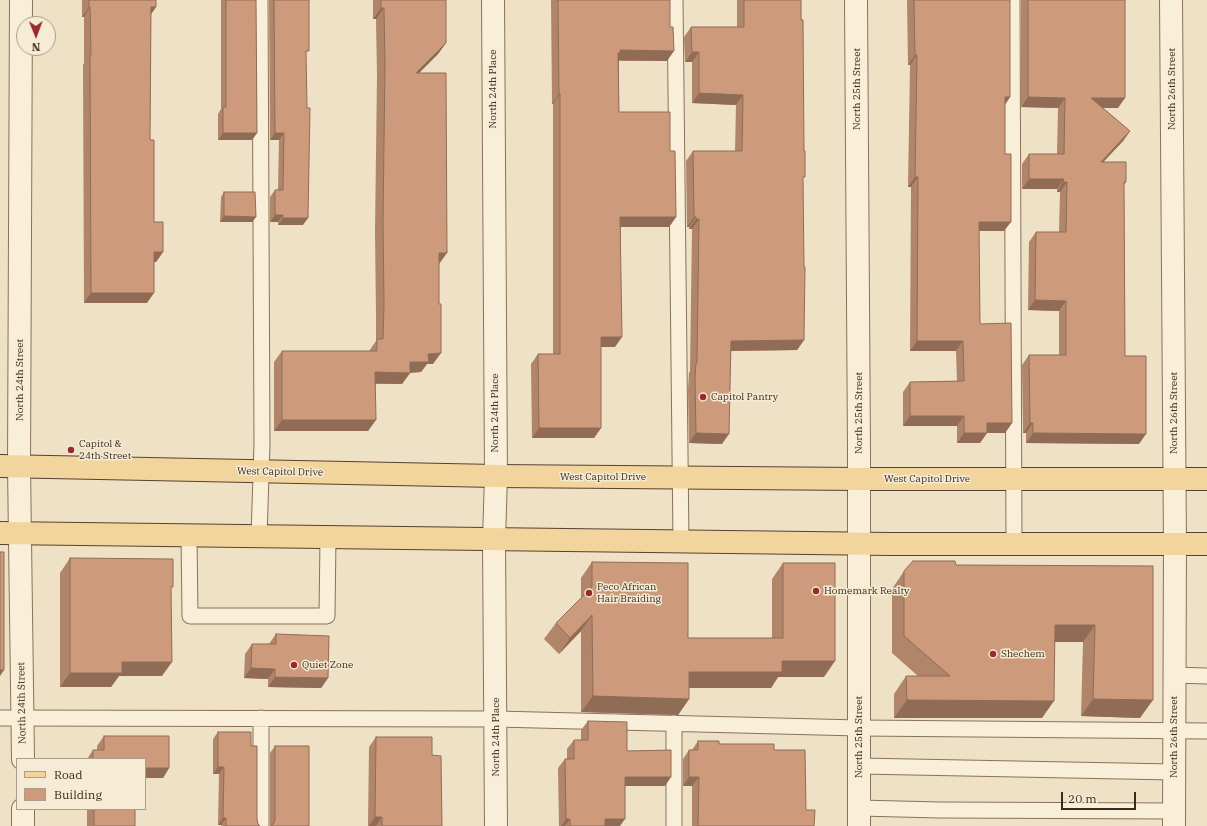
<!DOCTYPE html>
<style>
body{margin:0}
#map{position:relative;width:1207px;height:826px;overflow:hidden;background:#eee1c5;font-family:"IBM Plex Serif",serif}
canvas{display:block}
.legend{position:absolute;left:16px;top:758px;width:130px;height:52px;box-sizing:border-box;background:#f6ebd4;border:1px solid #ab9e8c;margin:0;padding:5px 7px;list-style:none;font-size:12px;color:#3a2b1f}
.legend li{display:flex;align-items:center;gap:8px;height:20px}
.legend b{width:20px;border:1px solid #ab9e8c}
.north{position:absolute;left:16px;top:16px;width:40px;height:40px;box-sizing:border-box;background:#f6ebd4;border:1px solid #ab9e8c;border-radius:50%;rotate:179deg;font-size:11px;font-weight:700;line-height:16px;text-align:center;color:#3a2b1f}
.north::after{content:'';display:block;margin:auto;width:14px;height:18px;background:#992a2e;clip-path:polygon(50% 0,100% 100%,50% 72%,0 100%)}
.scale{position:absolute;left:1061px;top:792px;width:75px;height:18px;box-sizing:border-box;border:2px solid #3a2b1f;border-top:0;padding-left:5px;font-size:12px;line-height:14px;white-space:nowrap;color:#3a2b1f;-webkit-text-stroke:3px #f6ebd4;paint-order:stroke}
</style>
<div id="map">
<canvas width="1207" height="826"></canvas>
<ul class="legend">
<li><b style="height:5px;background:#f1d59d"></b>Road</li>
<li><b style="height:11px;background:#cd9b7b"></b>Building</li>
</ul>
<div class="north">N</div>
<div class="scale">20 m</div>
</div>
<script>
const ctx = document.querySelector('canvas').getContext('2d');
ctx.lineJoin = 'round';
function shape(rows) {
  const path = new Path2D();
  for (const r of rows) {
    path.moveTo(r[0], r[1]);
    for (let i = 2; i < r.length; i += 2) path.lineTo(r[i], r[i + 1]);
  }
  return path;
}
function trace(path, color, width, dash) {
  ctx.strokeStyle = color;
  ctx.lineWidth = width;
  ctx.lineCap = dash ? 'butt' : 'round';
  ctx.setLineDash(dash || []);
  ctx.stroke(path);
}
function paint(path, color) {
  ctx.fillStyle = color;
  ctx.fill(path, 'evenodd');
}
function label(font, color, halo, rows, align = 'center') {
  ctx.font = font + ' "IBM Plex Serif",serif';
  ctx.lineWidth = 3;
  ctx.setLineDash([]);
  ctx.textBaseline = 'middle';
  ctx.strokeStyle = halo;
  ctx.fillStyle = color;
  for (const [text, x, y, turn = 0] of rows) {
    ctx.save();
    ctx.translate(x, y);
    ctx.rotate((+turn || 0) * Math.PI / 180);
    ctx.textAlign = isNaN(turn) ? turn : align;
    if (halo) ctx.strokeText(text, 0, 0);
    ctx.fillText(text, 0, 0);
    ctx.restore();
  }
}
const lane = shape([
 [675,0,681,542],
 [1012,0,1014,545],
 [189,536,190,616,327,616,328,538],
 [259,537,262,444,260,0],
 [1174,675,1207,676],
 [0,718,496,719,859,728,1207,731],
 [674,723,674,826],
 [859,766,1174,772],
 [859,808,940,810,1174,811],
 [261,826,261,718]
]);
const street = shape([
 [21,0,19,466,23,759],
 [493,0,496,476,494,540,496,826],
 [856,0,859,450,859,826],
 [1171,0,1175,545,1174,826],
 [23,809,23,826]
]);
const primary = shape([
 [0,466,496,476,859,479,1207,479],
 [0,533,890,544,1207,544]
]);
trace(lane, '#89725b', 17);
trace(street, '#89725b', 24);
trace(primary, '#57412f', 24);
trace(lane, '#f9eed8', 15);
trace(street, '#f9eed8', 22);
trace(primary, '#f1d59d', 22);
paint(shape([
 [82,0,156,0,156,7,151,14,150,140,154,222,163,252,156,262,154,262,147,303,84,303,83,65,84,63,84,17,82,17],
 [221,0,256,0,257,133,252,140,218,140,218,114,221,109],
 [269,0,309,0,306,55,303,225,278,225,278,222,270,222,270,197,275,190,278,190,279,140,270,140],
 [373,0,446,0,446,43,438,54,419,73,439,264,433,364,427,364,421,372,410,373,402,384,375,384,368,431,274,431,274,362,282,351,369,351,376,341,376,315,375,232,377,76,376,19,373,19],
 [551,0,670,0,667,61,619,61,619,112,670,151,676,217,669,227,621,227,615,347,601,347,601,428,594,438,532,438,531,364,538,354,553,354,553,104,552,104],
 [737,0,801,0,804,340,797,350,731,351,722,444,689,443,688,389,689,373,690,371,692,229,689,229,689,227,687,227,686,161,693,151,735,151,736,105,692,103,692,62,685,62,684,37,691,27,737,27],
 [907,0,1010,0,1010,97,1005,105,1004,231,979,231,980,324,1012,423,1005,433,987,433,980,443,957,443,957,426,903,426,903,392,910,382,957,381,956,351,910,351,911,187,908,187,910,65,908,65],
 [1021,0,1125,0,1118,108,1103,108,1130,131,1123,141,1103,162,1126,182,1124,185,1125,356,1139,444,1026,443,1026,433,1023,433,1022,365,1029,355,1059,355,1059,311,1028,310,1029,242,1036,232,1059,232,1060,192,1057,192,1057,189,1022,189,1022,164,1029,154,1057,154,1058,108,1021,107],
 [224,192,256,217,252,222,220,222,221,197],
 [70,558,171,590,162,676,119,676,111,687,60,687,60,573],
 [592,562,688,638,772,638,772,579,783,563,824,677,778,677,771,688,689,688,689,699,678,715,581,712,581,631,559,654,544,639,556,623,581,598,581,578],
 [956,565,1153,566,1140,718,1081,716,1083,642,1055,642,1042,718,894,718,894,694,906,676,918,676,892,653,892,589,904,571],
 [276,634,328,678,321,688,268,687,268,679,244,678,245,654,252,644,269,644],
 [588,721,627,751,665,786,625,786,620,826,559,826,558,768,565,759,567,759,567,749,574,740,581,740,581,730],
 [218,732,251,746,257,819,258,824,260,826,221,826,221,825,218,825,219,774,213,774,213,739],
 [104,736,169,736,169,768,163,778,145,778,145,759,87,759,93,750,97,750,97,746],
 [376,737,432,755,442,826,368,826,369,747],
 [698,741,774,750,814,826,692,826,692,786,683,786,683,759,689,750,692,750],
 [275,746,309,826,270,826,270,753],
 [87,809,135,809,135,826,87,826]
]), '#b0856a');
paint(shape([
 [89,7,90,7,84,17,82,17],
 [151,7,156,7,149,17],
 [381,8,384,8,376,19,373,19],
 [446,43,438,54,408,84,416,73],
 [620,50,674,51,667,61,614,60],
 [692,52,699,52,692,62,685,62],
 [915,55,917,55,910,65,908,65],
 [699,93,743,95,736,105,692,103],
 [559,94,560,94,553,104,552,104],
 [1005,97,1010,97,1003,107],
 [1028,97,1065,98,1058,108,1021,107],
 [1091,98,1125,98,1118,108,1084,108],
 [1130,131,1123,141,1094,172,1101,162],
 [223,133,257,133,252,140,218,140],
 [275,133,284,133,279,140,270,140],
 [915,177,918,177,911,187,908,187],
 [1029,179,1064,179,1057,189,1022,189],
 [1063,182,1067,182,1060,192,1057,192],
 [275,215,283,215,278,222,270,222],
 [224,216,256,217,252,222,220,222],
 [620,217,676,217,669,227,613,227],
 [694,217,696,217,689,227,687,227],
 [283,218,308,218,303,225,278,225],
 [696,219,699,219,692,229,689,229],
 [979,222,1011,222,1004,231,972,231],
 [154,252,163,252,156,262,147,262],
 [439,253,447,253,439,264],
 [91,293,154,293,147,303,84,303],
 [1035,300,1066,301,1059,311,1028,310],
 [601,337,622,337,615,347,594,347],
 [804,340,797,350,724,351,731,341],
 [917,341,963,341,956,351,910,351],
 [441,353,433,364,427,364,421,372,402,373,410,362,428,354],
 [375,372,410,373,402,384,367,383],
 [910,416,964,416,957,426,903,426],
 [282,420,376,420,368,431,274,431],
 [987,423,1012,423,1005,433,980,433],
 [1030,423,1033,423,1026,433,1023,433],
 [539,428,601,428,594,438,532,438],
 [696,433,729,434,722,444,689,443],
 [964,433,987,433,980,443,957,443],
 [1033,433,1146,434,1139,444,1026,443],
 [592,615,581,631,559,654,570,638],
 [1055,625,1095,625,1083,642,1042,642],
 [782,661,835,661,824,677,778,677,771,688,678,688,689,672],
 [122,662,172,662,162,676,119,676,111,687,60,687,70,673],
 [251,668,275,669,268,679,244,678],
 [0,670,4,670,0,676],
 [275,677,328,678,321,688,268,687],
 [593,696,689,699,678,715,581,712],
 [1093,699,1153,700,1140,718,1081,716],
 [907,700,1054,701,1042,718,894,718],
 [218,767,224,767,219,774,213,774],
 [145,768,169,768,163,778,145,778],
 [625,777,671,777,665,786,619,786],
 [689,777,699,777,692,786,683,786],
 [375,817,382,817,376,826,369,826],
 [223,818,226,818,221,825,218,825],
 [566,819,570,819,565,826,561,826],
 [605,819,625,819,620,826,600,826]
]), '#906c56');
const building = shape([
 [89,0,156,0,156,7,151,7,150,140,154,140,154,222,163,222,163,252,154,252,154,293,91,293,90,55,91,55,90,7,89,7,89,0],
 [226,0,256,0,257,133,223,133,223,107,226,107,226,0],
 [274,0,309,0,309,51,306,51,307,108,310,108,308,218,283,218,283,215,275,215,275,190,283,190,284,133,275,133,274,0],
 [381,0,446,0,446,43,416,73,446,73,447,253,439,253,439,304,441,304,441,353,428,354,429,362,410,362,410,373,375,372,376,420,282,420,282,351,377,351,377,339,383,339,384,304,383,221,385,65,384,8,381,8,381,0],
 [558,0,670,0,670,27,673,27,674,51,620,50,620,53,618,53,619,112,670,112,670,151,675,151,676,217,620,217,622,337,601,337,601,428,539,428,538,354,560,354,560,94,559,94,558,0],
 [744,0,801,0,801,20,803,20,804,151,805,151,805,177,803,177,804,267,805,267,804,340,731,341,729,434,696,433,695,378,696,363,697,363,699,219,696,219,696,217,694,217,693,151,742,151,743,95,699,93,699,52,692,52,691,27,744,27,744,0],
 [914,0,1010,0,1010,97,1005,97,1005,154,1011,154,1011,222,979,222,980,324,1011,323,1012,423,987,423,987,433,964,433,964,416,910,416,910,382,964,381,963,341,917,341,918,177,915,177,917,55,915,55,914,0],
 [1028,0,1125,0,1125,98,1091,98,1130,131,1101,162,1126,162,1126,182,1124,182,1125,356,1146,356,1146,434,1033,433,1033,423,1030,423,1029,355,1066,355,1066,301,1035,300,1036,232,1066,232,1067,182,1063,182,1064,179,1029,179,1029,154,1064,154,1065,98,1028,97,1028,0],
 [224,192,255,192,256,217,224,216,224,192],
 [0,552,4,552,4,670,0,670,0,552],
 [70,558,173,559,173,587,171,587,172,662,122,662,122,673,70,673,70,558],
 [913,561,955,561,956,565,1153,566,1153,700,1093,699,1095,625,1055,625,1054,701,907,700,906,676,950,676,904,636,904,571,913,561],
 [592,562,688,563,688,638,783,638,783,563,835,563,835,661,782,661,782,672,689,672,689,699,593,696,592,615,570,638,556,623,592,587,592,562],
 [276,634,329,636,328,678,275,677,275,669,251,668,252,644,276,644,276,634],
 [588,721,627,722,627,751,671,750,671,777,625,777,625,819,605,819,605,826,570,826,570,819,566,819,565,759,574,759,574,740,588,740,588,721],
 [218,732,251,732,251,746,257,746,257,819,258,824,260,826,226,826,226,818,223,818,224,767,218,767,218,732],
 [104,736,169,736,169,768,145,768,145,759,93,759,93,750,104,750,104,736],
 [376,737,432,737,432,755,441,756,442,826,382,826,382,817,375,817,376,737],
 [698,741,719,741,719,744,774,744,774,750,805,750,806,810,815,810,814,826,698,826,699,777,689,777,689,750,698,750,698,741],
 [275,746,309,746,309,826,271,826,274,823,275,819,275,746],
 [94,809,135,809,135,826,94,826,94,809]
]);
paint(building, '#cd9b7b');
trace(building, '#906c56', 1);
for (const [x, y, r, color] of [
 [703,397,4,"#992a2e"],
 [71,450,4,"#992a2e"],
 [816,591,4,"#992a2e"],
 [589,593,4,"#992a2e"],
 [993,654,4,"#992a2e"],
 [294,665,4,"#992a2e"]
]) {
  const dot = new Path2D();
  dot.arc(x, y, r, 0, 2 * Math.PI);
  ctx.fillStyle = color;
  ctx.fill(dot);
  trace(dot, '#f6ebd4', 1.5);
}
label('10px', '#3a2b1f', '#f6ebd4', [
 ["North 24th Place",493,89,-90],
 ["North 25th Street",857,89,-90],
 ["North 26th Street",1172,89,-90],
 ["North 24th Street",20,380,-90],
 ["North 24th Place",495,413,-90],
 ["North 25th Street",859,413,-90],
 ["North 26th Street",1174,413,-90],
 ["West Capitol Drive",280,472,1],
 ["West Capitol Drive",603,477],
 ["West Capitol Drive",927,479],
 ["North 24th Street",22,703,-91],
 ["North 24th Place",496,737,-90],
 ["North 25th Street",859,737,-90],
 ["North 26th Street",1174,737,-90]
]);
label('10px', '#3a2b1f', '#f6ebd4', [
 ["Capitol Pantry",711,397],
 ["Capitol &",79,444],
 ["24th Street",79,456],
 ["Peco African",597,587],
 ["Hair Braiding",597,599],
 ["Homemark Realty",824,591],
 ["Shechem",1001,654],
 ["Quiet Zone",302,665]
], 'left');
</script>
